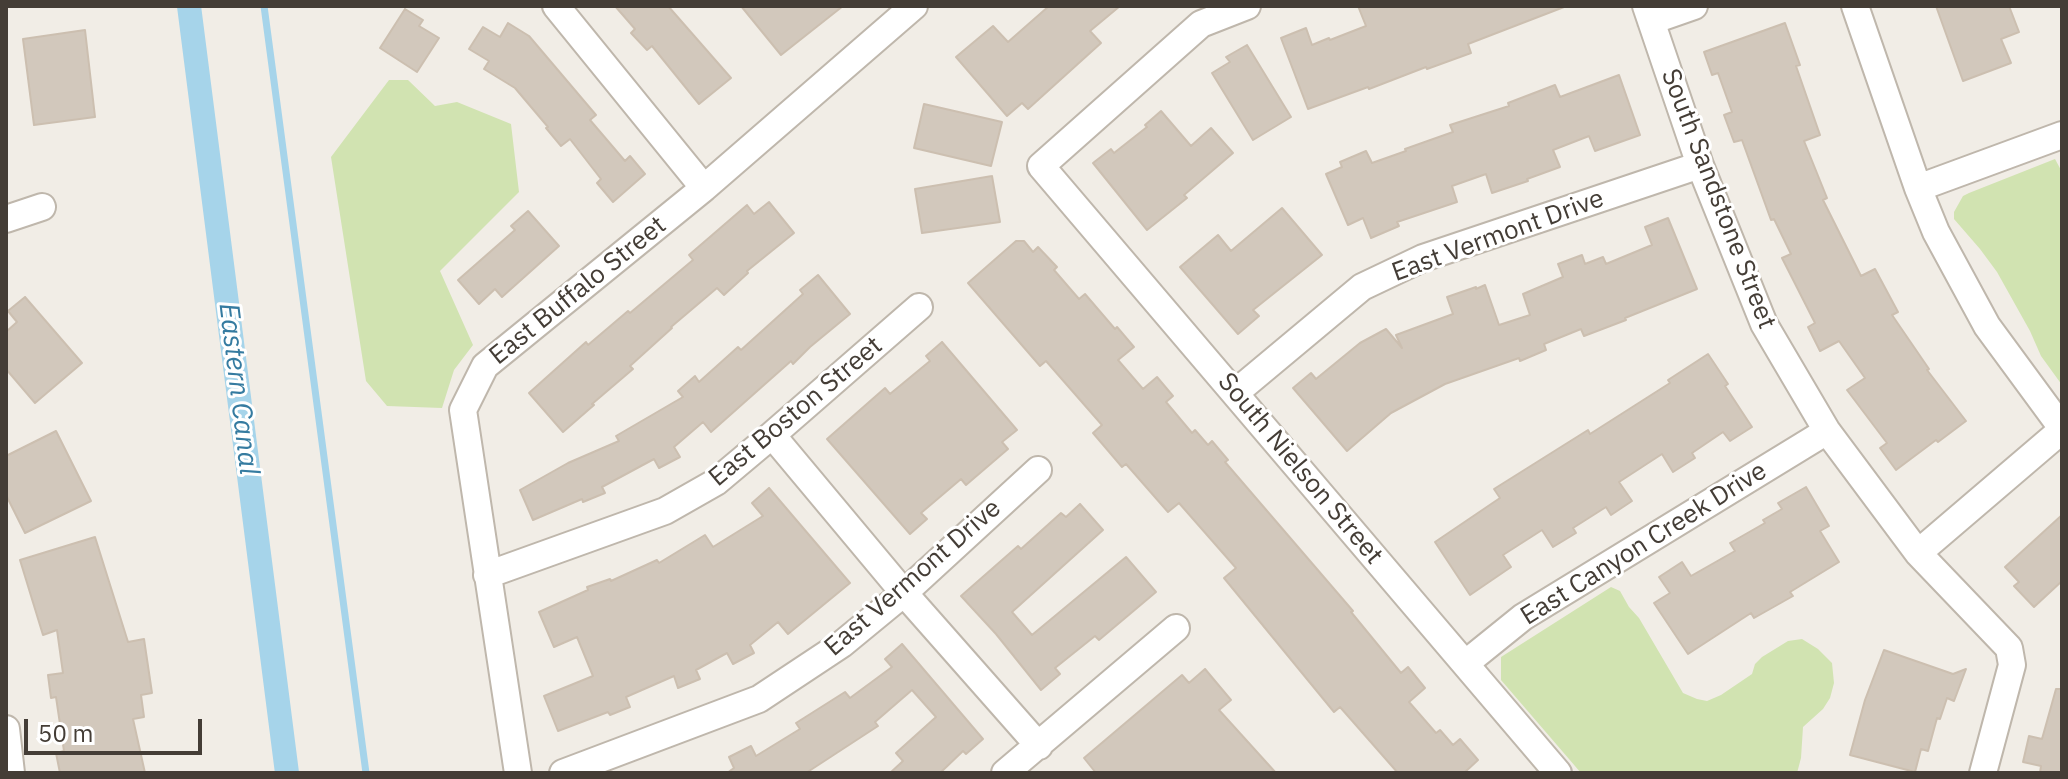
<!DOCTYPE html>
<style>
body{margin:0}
#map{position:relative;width:2068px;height:779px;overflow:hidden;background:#f1ede6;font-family:"IBM Plex Sans",sans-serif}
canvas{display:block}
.frame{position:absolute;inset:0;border:8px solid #443d36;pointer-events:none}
.scale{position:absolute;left:24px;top:719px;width:178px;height:36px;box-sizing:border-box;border:4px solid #443d36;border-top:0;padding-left:10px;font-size:24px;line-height:28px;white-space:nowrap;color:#443d36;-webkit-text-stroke:6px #fff;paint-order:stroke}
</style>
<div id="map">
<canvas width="2068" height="779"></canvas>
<div class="frame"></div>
<div class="scale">50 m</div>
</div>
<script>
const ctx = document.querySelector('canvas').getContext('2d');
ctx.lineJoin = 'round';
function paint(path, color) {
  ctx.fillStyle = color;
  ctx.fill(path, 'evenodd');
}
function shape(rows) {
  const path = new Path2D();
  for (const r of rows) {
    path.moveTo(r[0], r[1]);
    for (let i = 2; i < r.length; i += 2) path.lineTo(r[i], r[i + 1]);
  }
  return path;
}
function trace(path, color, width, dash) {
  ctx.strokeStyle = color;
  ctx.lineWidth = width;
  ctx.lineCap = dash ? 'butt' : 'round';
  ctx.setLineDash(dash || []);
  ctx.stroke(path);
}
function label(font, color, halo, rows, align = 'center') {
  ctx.font = font + ' "IBM Plex Sans",sans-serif';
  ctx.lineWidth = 6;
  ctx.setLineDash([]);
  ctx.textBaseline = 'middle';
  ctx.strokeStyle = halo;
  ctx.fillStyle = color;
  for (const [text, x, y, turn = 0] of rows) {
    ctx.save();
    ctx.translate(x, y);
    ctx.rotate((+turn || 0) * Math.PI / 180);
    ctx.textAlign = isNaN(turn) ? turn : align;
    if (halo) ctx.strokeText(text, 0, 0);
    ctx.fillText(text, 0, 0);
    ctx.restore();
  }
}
paint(shape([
 [389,80,408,80,435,106,457,102,511,124,519,192,440,271,473,345,454,370,442,408,387,406,366,381,331,157],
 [2055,159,2062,172,2062,385,2041,356,2030,331,1997,272,1980,249,1954,219,1954,212,1963,196,1969,193],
 [1611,587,1620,591,1629,607,1639,618,1683,693,1697,699,1707,701,1721,695,1752,674,1755,664,1762,657,1788,641,1802,639,1818,649,1832,663,1834,683,1830,698,1823,709,1803,727,1801,758,1797,773,1581,773,1501,680,1501,657]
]), '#d1e3b1');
trace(shape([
 [264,6,366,773]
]), '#a6d4ea', 7);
trace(shape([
 [189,6,287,773]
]), '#a6d4ea', 24);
const building = shape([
 [615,6,668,6,731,78,699,104,652,46,647,50,631,33,635,29,615,6],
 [741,6,843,6,781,55,741,6],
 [1049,6,1120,6,1090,31,1101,43,1028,109,1022,103,1007,116,956,57,993,26,1008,42,1049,6],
 [1358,6,1563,6,1564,7,1468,44,1471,53,1427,69,1426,67,1369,89,1368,87,1308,109,1281,38,1306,28,1312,45,1329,38,1330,40,1366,26,1358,6],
 [1936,6,2009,6,2019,32,2001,39,2011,63,1963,81,1936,6],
 [405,9,423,20,419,26,439,38,417,72,380,48,405,9],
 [508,23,529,36,596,115,590,120,625,161,630,156,645,174,613,202,597,183,601,179,570,139,561,146,546,128,548,127,515,88,484,69,489,61,469,49,483,27,500,37,508,23],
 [1785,23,1800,65,1796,66,1820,135,1804,141,1827,198,1823,200,1861,276,1875,269,1898,312,1892,315,1929,369,1927,370,1966,421,1938,442,1936,440,1896,470,1880,448,1887,443,1847,390,1865,378,1839,341,1820,351,1808,327,1815,323,1782,258,1791,254,1774,219,1771,220,1742,140,1734,142,1724,115,1732,112,1718,73,1712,75,1704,52,1785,23],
 [85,30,95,117,34,125,23,39,85,30],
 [1247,45,1291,117,1253,140,1212,73,1230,62,1226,57,1247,45],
 [1619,75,1640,135,1595,151,1589,136,1553,150,1560,167,1527,179,1528,181,1492,193,1486,174,1452,186,1457,202,1397,222,1399,226,1371,238,1363,218,1348,225,1326,174,1342,167,1340,162,1366,151,1372,163,1406,151,1405,149,1453,132,1450,125,1509,106,1508,103,1555,85,1560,97,1619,75],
 [924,104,1002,122,991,166,914,148,924,104],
 [1161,111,1191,146,1211,128,1233,153,1184,195,1187,198,1147,230,1093,163,1111,149,1114,153,1147,127,1145,125,1161,111],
 [992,176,1000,222,922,233,915,189,992,176],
 [769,202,794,233,747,271,748,273,724,295,717,288,671,327,672,328,630,366,633,369,592,404,594,405,563,432,529,393,586,342,588,345,628,311,630,313,693,260,689,255,747,205,754,214,769,202],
 [1282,208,1322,255,1253,310,1259,316,1238,334,1180,267,1218,235,1231,251,1282,208],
 [528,211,559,246,502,297,495,289,479,304,458,280,515,230,511,226,528,211],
 [1668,218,1697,289,1625,318,1626,320,1584,336,1581,329,1544,344,1546,350,1520,361,1519,358,1445,384,1391,413,1347,451,1293,388,1311,373,1316,379,1360,343,1386,329,1402,348,1396,335,1453,314,1447,297,1476,287,1476,289,1485,285,1499,325,1530,315,1523,294,1563,277,1558,264,1582,255,1585,264,1603,257,1606,264,1652,245,1645,227,1668,218],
 [1016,241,1024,241,1033,252,1038,247,1057,267,1054,270,1079,299,1085,294,1115,329,1117,327,1134,347,1118,360,1143,389,1157,377,1173,396,1166,402,1192,433,1195,430,1208,445,1212,441,1228,460,1225,462,1353,611,1351,612,1401,673,1408,667,1425,688,1409,702,1436,733,1440,730,1453,745,1460,739,1478,760,1464,773,1398,773,1340,707,1334,712,1224,578,1236,568,1179,503,1168,512,1126,464,1122,467,1093,433,1102,425,1046,361,1040,366,968,283,1016,241],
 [818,275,850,314,810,347,793,364,791,361,711,432,703,422,674,447,680,457,659,468,654,459,602,487,605,493,583,502,582,499,533,520,520,490,568,463,619,441,616,436,683,397,678,391,695,376,699,382,738,347,741,350,803,294,800,290,818,275],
 [25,297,82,363,35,403,6,369,6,332,17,322,8,311,25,297],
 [942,342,1017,430,1002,442,1008,449,966,485,961,479,921,513,927,519,910,534,827,439,885,388,890,394,930,361,926,356,942,342],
 [1708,354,1728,384,1725,386,1752,427,1730,441,1723,432,1692,453,1695,458,1673,472,1662,454,1619,482,1632,501,1611,515,1606,507,1573,528,1576,533,1553,547,1542,530,1503,555,1511,567,1470,595,1435,542,1500,498,1494,489,1588,430,1590,434,1670,383,1668,380,1708,354],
 [56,431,91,501,25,533,6,495,6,456,56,431],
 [1806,487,1829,526,1820,531,1839,562,1790,592,1793,596,1754,618,1751,613,1688,654,1654,603,1670,593,1659,577,1682,562,1691,576,1735,551,1730,543,1765,523,1763,520,1782,509,1778,503,1806,487],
 [769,488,850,583,788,634,778,622,750,645,754,653,733,664,727,653,696,670,700,679,678,688,674,676,626,697,630,707,610,715,608,712,558,731,544,696,593,676,577,637,554,647,539,612,588,590,587,587,610,579,611,581,657,560,659,563,705,535,713,547,763,516,752,503,769,488],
 [1080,504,1103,530,1012,612,1032,635,1126,557,1156,592,1099,640,1095,636,1055,668,1060,674,1041,690,996,634,961,596,1018,546,1021,549,1061,513,1066,517,1080,504],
 [2062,515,2062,581,2034,607,2014,586,2019,582,2005,567,2062,515],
 [95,537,128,642,144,639,152,693,141,695,144,717,133,719,145,773,60,773,56,753,64,751,56,697,51,698,48,675,63,673,57,630,43,635,20,560,95,537],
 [902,644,983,739,966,754,963,751,940,773,890,773,903,761,896,753,936,717,912,690,875,722,878,726,806,773,727,773,734,768,729,757,751,746,756,756,800,729,796,723,845,692,850,698,892,667,885,659,902,644],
 [1884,650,1953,674,1966,669,1954,701,1947,698,1940,719,1937,718,1928,751,1921,749,1915,772,1850,755,1865,700,1884,650],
 [1205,669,1231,700,1219,710,1276,773,1096,773,1084,758,1182,675,1189,683,1205,669],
 [2056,689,2062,689,2062,773,2040,773,2041,766,2023,762,2029,736,2042,739,2056,689]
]);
paint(building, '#d2c8bc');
trace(building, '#ccbfb0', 2);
const street = shape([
 [556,6,704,188],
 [1247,6,1201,24,1041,166,1558,773],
 [1646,6,1700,165,1764,324,1827,431,1918,553,2009,648,2012,665,1983,773],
 [1855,6,1918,188,1936,232,1987,326,2062,428],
 [1651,21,1694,6],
 [1918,188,2062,135],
 [6,219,42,207],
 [1235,393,1362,287,1423,258,1700,165],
 [772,435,904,593,1039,746],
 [1918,553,2062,430],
 [487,575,665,511,716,482,772,435,919,307],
 [1466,663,1523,617,1827,431],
 [6,729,11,773],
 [518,773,463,410,485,366,704,188,914,6],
 [563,773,759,699,842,644,904,593,1038,470],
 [1005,773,1176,628]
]);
trace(street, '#bfb7ac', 30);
trace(street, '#fff', 26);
label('26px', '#443d36', '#fff', [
 ["South Sandstone Street",1718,199,69],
 ["East Vermont Drive",1498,236,-20],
 ["East Buffalo Street",578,291,-39],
 ["East Boston Street",796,412,-40],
 ["South Nielson Street",1300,469,50],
 ["East Canyon Creek Drive",1644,544,-32],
 ["East Vermont Drive",913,578,-41]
]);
label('italic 28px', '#357ba0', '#fff', [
 ["Eastern Canal",238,389,83]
]);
</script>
